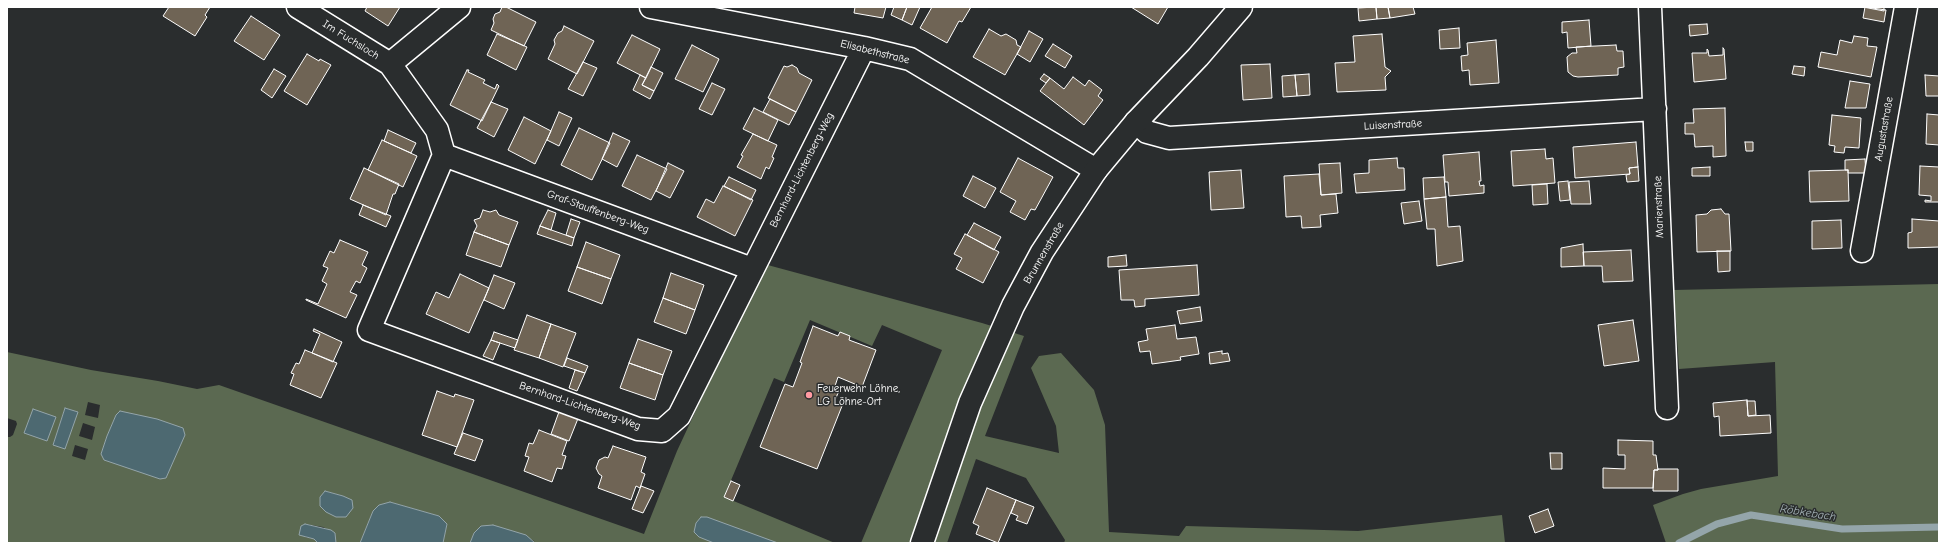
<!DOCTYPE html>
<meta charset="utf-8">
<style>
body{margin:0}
#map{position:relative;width:1946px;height:550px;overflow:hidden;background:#2a2d2e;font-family:"Comic Neue",sans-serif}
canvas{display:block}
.frame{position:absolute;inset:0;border:8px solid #fff;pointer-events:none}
</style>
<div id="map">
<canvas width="1946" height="550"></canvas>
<div class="frame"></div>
</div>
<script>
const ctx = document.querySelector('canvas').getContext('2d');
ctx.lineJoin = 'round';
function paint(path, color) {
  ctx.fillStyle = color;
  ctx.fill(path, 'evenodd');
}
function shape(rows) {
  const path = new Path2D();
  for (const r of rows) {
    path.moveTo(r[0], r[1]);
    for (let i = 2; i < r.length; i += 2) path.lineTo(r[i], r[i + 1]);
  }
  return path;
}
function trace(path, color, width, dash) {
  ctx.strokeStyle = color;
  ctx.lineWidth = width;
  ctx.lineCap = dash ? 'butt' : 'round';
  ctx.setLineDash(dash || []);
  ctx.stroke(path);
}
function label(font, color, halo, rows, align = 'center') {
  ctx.font = font + ' "Comic Neue",sans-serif';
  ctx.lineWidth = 3;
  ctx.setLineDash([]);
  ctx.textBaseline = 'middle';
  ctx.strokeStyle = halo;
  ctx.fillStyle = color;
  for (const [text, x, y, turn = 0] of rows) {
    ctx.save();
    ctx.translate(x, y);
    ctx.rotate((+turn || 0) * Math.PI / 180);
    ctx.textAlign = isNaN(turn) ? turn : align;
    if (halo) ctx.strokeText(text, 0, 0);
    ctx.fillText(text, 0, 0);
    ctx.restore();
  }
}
paint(shape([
 [764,264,982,323,1024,336,985,436,1059,453,1056,426,1031,368,1039,356,1061,353,1094,390,1105,425,1109,532,1179,536,1186,526,1358,531,1502,515,1505,543,1064,543,1065,540,1026,478,976,459,947,543,861,543,942,350,882,325,872,346,810,320,784,382,774,378,724,497,835,543,535,543,533,540,474,533,470,543,443,543,447,524,439,516,390,502,373,511,360,543,336,543,335,533,323,527,305,524,305,537,314,539,318,543,7,543,7,437,10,437,13,435,17,424,16,421,7,418,7,352,91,370,158,381,197,389,219,385,644,534,677,451],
 [88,402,100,405,98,418,85,415],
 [65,408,78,412,53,445],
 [120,412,101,454,116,415],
 [83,423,95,427,92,440,79,436],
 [75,445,88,449,85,460,72,456],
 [325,491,343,496,346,516],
 [1939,284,1939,543,1666,543,1653,505,1683,494,1701,489,1778,476,1775,362,1679,369,1674,290]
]), '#5b6951');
const water = shape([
 [65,408,78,412,65,449,53,445,65,408],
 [33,409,56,417,47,441,24,433,33,409],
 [120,411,157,419,183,428,185,435,166,478,160,479,104,460,101,454,107,436,116,415,120,411],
 [325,491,343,496,352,500,353,508,346,517,336,517,326,512,320,506,320,497,325,491],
 [390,502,439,516,447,524,443,543,360,543,373,511,379,505,390,502],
 [701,517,707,517,778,543,714,543,699,537,694,532,696,523,701,517],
 [305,524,331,530,335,533,336,543,318,543,314,539,299,535,301,526,305,524],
 [493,525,526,535,535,543,470,543,474,533,481,526,493,525]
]);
paint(water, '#4d6971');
trace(water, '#94a5aa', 1);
trace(shape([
 [1679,543,1717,524,1751,515,1842,529,1939,527]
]), '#94a5aa', 7);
const building = shape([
 [169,7,210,7,205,15,207,17,195,36,163,16,169,7],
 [367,7,400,7,388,26,365,11,367,7],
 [502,7,506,7,536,22,524,46,491,30,494,23,493,19,495,14,500,12,502,7],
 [855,7,886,7,883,18,854,13,855,7],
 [894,7,907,7,902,20,891,15,894,7],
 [907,7,920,7,912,25,902,20,907,7],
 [932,7,971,7,962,22,959,21,947,43,920,28,932,7],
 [1131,7,1168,7,1158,24,1131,7],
 [1376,7,1377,19,1359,21,1358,8,1376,7],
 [1376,7,1388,7,1390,18,1377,19,1376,7],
 [1388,7,1413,7,1415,14,1390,18,1388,7],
 [1863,7,1884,7,1884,11,1863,7],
 [1865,7,1886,10,1884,22,1863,18,1865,7],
 [251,16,280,35,264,60,234,41,251,16],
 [1589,20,1591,46,1568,48,1567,32,1562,33,1562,22,1589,20],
 [1707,24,1708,34,1690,36,1689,25,1707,24],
 [564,26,594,41,577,74,548,59,555,44,554,40,558,33,562,31,564,26],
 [1459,28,1460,48,1440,49,1439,30,1459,28],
 [989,29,1001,36,1006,34,1016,40,1017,45,1021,47,1005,75,973,57,989,29],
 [1029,31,1043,39,1030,62,1017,54,1029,31],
 [497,34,527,47,516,70,487,55,497,34],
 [1382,34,1385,67,1391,71,1385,77,1386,90,1337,92,1335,63,1355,62,1353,36,1382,34],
 [632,35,660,49,646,78,617,63,632,35],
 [1854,36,1868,38,1867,46,1877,47,1871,77,1818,67,1821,52,1837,55,1840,40,1852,43,1854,36],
 [1496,40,1499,83,1470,85,1469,70,1462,71,1461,56,1468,55,1467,43,1496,40],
 [1053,44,1072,56,1065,68,1045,56,1053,44],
 [692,45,719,59,703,92,675,79,692,45],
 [1616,45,1617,51,1623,51,1624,67,1618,68,1618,75,1578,77,1573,76,1568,72,1567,57,1572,53,1577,53,1576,47,1616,45],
 [1723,48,1724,49,1726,79,1694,82,1692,53,1707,53,1707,49,1708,50,1709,56,1723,55,1723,48],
 [307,54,319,61,320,59,331,65,307,105,284,91,307,54],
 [583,62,597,68,583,96,568,89,583,62],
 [1270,64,1272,98,1243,100,1241,65,1270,64],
 [792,65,797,68,799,73,812,80,796,112,768,98,784,66,787,67,792,65],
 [1794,66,1805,67,1804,76,1792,74,1794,66],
 [651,67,663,73,654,91,642,85,651,67],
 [274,69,286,76,272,98,261,90,274,69],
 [467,70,469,70,468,72,485,80,483,83,495,89,497,84,499,86,482,121,450,105,467,70],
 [1044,74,1050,78,1046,83,1040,79,1044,74],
 [1309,74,1310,95,1297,96,1295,75,1309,74],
 [640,75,646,78,642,85,654,91,650,99,633,90,640,75],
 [1295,75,1297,96,1283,97,1282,76,1295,75],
 [1925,75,1939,76,1939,96,1926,96,1925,75],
 [1073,77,1085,86,1089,80,1102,90,1098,96,1103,100,1084,125,1040,91,1050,78,1064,89,1073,77],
 [1850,81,1870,84,1866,108,1845,108,1850,81],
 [712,83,725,89,712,115,699,109,712,83],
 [770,99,796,112,789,125,763,112,770,99],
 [491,102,508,109,494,137,477,128,491,102],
 [754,108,778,120,768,141,743,129,754,108],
 [1725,108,1726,156,1713,157,1713,146,1695,147,1694,134,1685,134,1685,123,1694,123,1693,109,1725,108],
 [559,112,572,118,559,146,547,140,559,112],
 [1927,114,1939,115,1939,145,1926,144,1927,114],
 [1832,115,1861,118,1859,148,1845,147,1844,153,1834,152,1835,146,1829,145,1832,115],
 [524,117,551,131,535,164,508,150,524,117],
 [579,128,610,143,592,180,561,165,579,128],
 [388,130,416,143,411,153,384,141,388,130],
 [613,133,630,141,617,167,602,159,613,133],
 [753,134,777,145,772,157,774,158,769,169,766,167,761,179,737,167,743,156,741,155,753,134],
 [382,140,417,156,403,187,368,170,382,140],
 [1636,142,1638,167,1629,168,1630,174,1575,178,1573,147,1636,142],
 [1745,142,1753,142,1753,151,1746,151,1745,142],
 [1545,149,1546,159,1553,158,1555,183,1513,186,1511,151,1545,149],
 [1479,152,1481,181,1479,181,1480,186,1484,185,1484,193,1449,196,1448,182,1445,182,1443,155,1479,152],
 [637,155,667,169,651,200,622,186,637,155],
 [1018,158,1053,177,1035,210,1031,209,1025,220,1010,212,1016,201,1000,192,1018,158],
 [1397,158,1398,168,1404,168,1405,190,1356,193,1354,174,1369,173,1369,160,1397,158],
 [1865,159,1866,173,1848,173,1848,170,1845,170,1845,160,1865,159],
 [668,163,684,171,670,198,656,191,668,163],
 [1340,163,1342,193,1321,195,1319,164,1340,163],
 [1920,166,1939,167,1939,202,1925,202,1925,200,1931,201,1931,196,1919,195,1920,166],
 [1638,167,1639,181,1627,182,1626,175,1630,174,1629,168,1638,167],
 [1710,167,1710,176,1692,176,1692,168,1710,167],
 [364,168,399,184,395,194,393,194,386,215,350,199,364,168],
 [1241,170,1244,208,1211,210,1209,172,1241,170],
 [1848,170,1849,201,1810,202,1809,171,1848,170],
 [1319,174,1321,195,1336,194,1338,213,1320,215,1321,227,1302,228,1301,216,1286,217,1284,176,1319,174],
 [973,176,996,188,985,208,963,196,973,176],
 [729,177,756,190,751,200,724,186,729,177],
 [1444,177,1446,197,1424,199,1423,178,1444,177],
 [1568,181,1570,200,1560,201,1558,182,1568,181],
 [1589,181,1591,204,1571,204,1569,182,1589,181],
 [1547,184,1548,204,1533,205,1532,185,1547,184],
 [723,186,753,200,735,236,697,217,706,199,714,203,723,186],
 [1446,197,1448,227,1460,226,1463,261,1437,266,1435,229,1427,229,1424,199,1446,197],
 [1419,201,1422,221,1404,224,1401,203,1419,201],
 [363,205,391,216,386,227,359,215,363,205],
 [1721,209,1725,214,1729,214,1731,251,1697,252,1696,215,1707,214,1711,210,1721,209],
 [483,210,490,212,496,210,499,215,518,222,509,245,474,232,477,226,474,220,480,218,483,210],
 [548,210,556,213,551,230,540,226,548,210],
 [571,219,580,222,574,238,566,235,571,219],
 [1912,219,1939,221,1939,247,1908,248,1908,233,1912,232,1912,219],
 [1841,220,1842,248,1812,249,1812,221,1841,220],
 [974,223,1001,237,994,250,967,235,974,223],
 [540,226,574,238,572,246,537,234,540,226],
 [474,232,509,245,501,267,466,255,474,232],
 [965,234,999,252,983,283,956,269,962,258,954,254,965,234],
 [340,240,368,252,362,265,367,268,360,283,356,281,350,292,357,295,346,318,306,300,306,299,318,304,327,284,322,281,328,268,323,266,330,251,334,253,340,240],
 [586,242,620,255,611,279,577,267,586,242],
 [1583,244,1584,266,1561,267,1561,248,1583,244],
 [1631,250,1633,281,1603,282,1602,266,1584,266,1583,252,1631,250],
 [1717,251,1730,251,1730,271,1718,272,1717,251],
 [1126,255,1127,266,1108,267,1108,257,1126,255],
 [1197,265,1199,295,1145,299,1145,306,1135,307,1134,300,1121,300,1119,270,1197,265],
 [577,267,611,279,602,304,568,291,577,267],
 [671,273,704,285,695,310,663,298,671,273],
 [460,274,489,288,469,333,426,314,436,292,449,298,460,274],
 [494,275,515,283,504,309,484,300,494,275],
 [663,298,695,310,686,334,654,322,663,298],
 [1200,307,1202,321,1180,324,1177,311,1200,307],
 [527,315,551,324,539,358,514,350,527,315],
 [1633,320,1639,361,1604,366,1598,325,1633,320],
 [551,324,576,333,563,367,539,358,551,324],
 [1175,325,1177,339,1196,337,1199,354,1180,357,1181,360,1152,364,1150,351,1140,352,1138,342,1148,340,1146,329,1175,325],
 [813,326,838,336,840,332,850,336,849,340,876,350,862,387,838,377,835,386,840,388,834,403,842,406,817,469,760,447,785,384,793,387,802,363,800,362,813,326],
 [314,329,342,342,333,362,312,353,320,334,313,331,314,329],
 [494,332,518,340,515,348,491,340,494,332],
 [638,339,672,351,663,375,629,363,638,339],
 [491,340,500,343,493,360,483,356,491,340],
 [305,350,337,363,321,398,290,385,294,374,291,373,296,363,299,364,305,350],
 [1222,351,1222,354,1228,353,1230,361,1210,364,1209,353,1222,351],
 [567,358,588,366,585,373,564,366,567,358],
 [629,363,663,375,655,400,620,388,629,363],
 [575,370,585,373,577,391,569,388,575,370],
 [437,391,454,397,455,394,474,400,457,447,422,435,437,391],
 [1747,400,1748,416,1770,415,1771,433,1720,436,1719,416,1714,417,1713,403,1747,400],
 [1747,401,1755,401,1756,415,1748,416,1747,401],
 [560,409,579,416,569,441,551,434,560,409],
 [539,430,567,441,562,455,566,456,562,469,557,468,552,482,524,471,529,457,525,456,529,443,533,444,539,430],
 [463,433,483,440,475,461,454,454,463,433],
 [1618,440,1653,441,1653,455,1656,455,1658,470,1654,470,1653,488,1603,488,1603,468,1625,469,1625,455,1618,455,1618,440],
 [613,446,646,457,641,472,645,474,640,488,636,486,631,500,598,488,602,476,599,474,596,468,599,460,605,457,608,458,613,446],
 [1550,453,1562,453,1562,469,1551,469,1550,453],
 [1658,469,1678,469,1678,491,1653,491,1654,470,1658,470,1658,469],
 [731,481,740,485,733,501,724,497,731,481],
 [641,486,654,491,643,513,632,509,641,486],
 [987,488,1016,500,998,543,976,534,979,526,973,523,987,488],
 [1016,500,1034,507,1027,524,1016,520,1018,516,1011,513,1016,500],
 [1548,509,1554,526,1535,533,1529,516,1548,509]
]);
paint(building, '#6f6455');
trace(building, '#fff', 1);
const minor = shape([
 [298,7,390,64,459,7],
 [651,7,864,48,910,59,1096,170],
 [1650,7,1667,408],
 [390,64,437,130,444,155,369,330,638,429,662,431,679,416,864,48],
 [1136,122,1147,132,1169,138,1655,109],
 [444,155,752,269],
 [1862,251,1906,7]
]);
const tertiary = shape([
 [922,543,970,403,1013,306,1042,252,1096,170,1136,122,1198,57,1241,7]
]);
trace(minor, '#fff', 25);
trace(tertiary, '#fff', 25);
trace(minor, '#2a2d2e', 22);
trace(tertiary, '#2a2d2e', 22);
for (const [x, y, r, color] of [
 [809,395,4,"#ff9aa2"]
]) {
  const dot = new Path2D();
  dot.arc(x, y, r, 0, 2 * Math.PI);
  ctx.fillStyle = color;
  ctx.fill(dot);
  trace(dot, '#2a2d2e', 1.5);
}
label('11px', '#fff', '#2a2d2e', [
 ["Im Fuchsloch",351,40,32],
 ["Elisabethstraße",875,52,14],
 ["Luisenstraße",1393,125,-3],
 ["Augustastraße",1884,129,-80],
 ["Bernhard-Lichtenberg-Weg",802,170,-63],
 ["Marienstraße",1659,207,-92],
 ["Graf-Stauffenberg-Weg",598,212,20],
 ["Brunnenstraße",1044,253,-60],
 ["Bernhard-Lichtenberg-Weg",580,406,19]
]);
label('11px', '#fff', '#2a2d2e', [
 ["Feuerwehr Löhne,",817,389],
 ["LG Löhne-Ort",817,402]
], 'left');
label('italic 12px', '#a6b4b8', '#2a2d2e', [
 ["Röbkebach",1808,513,9]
]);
</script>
